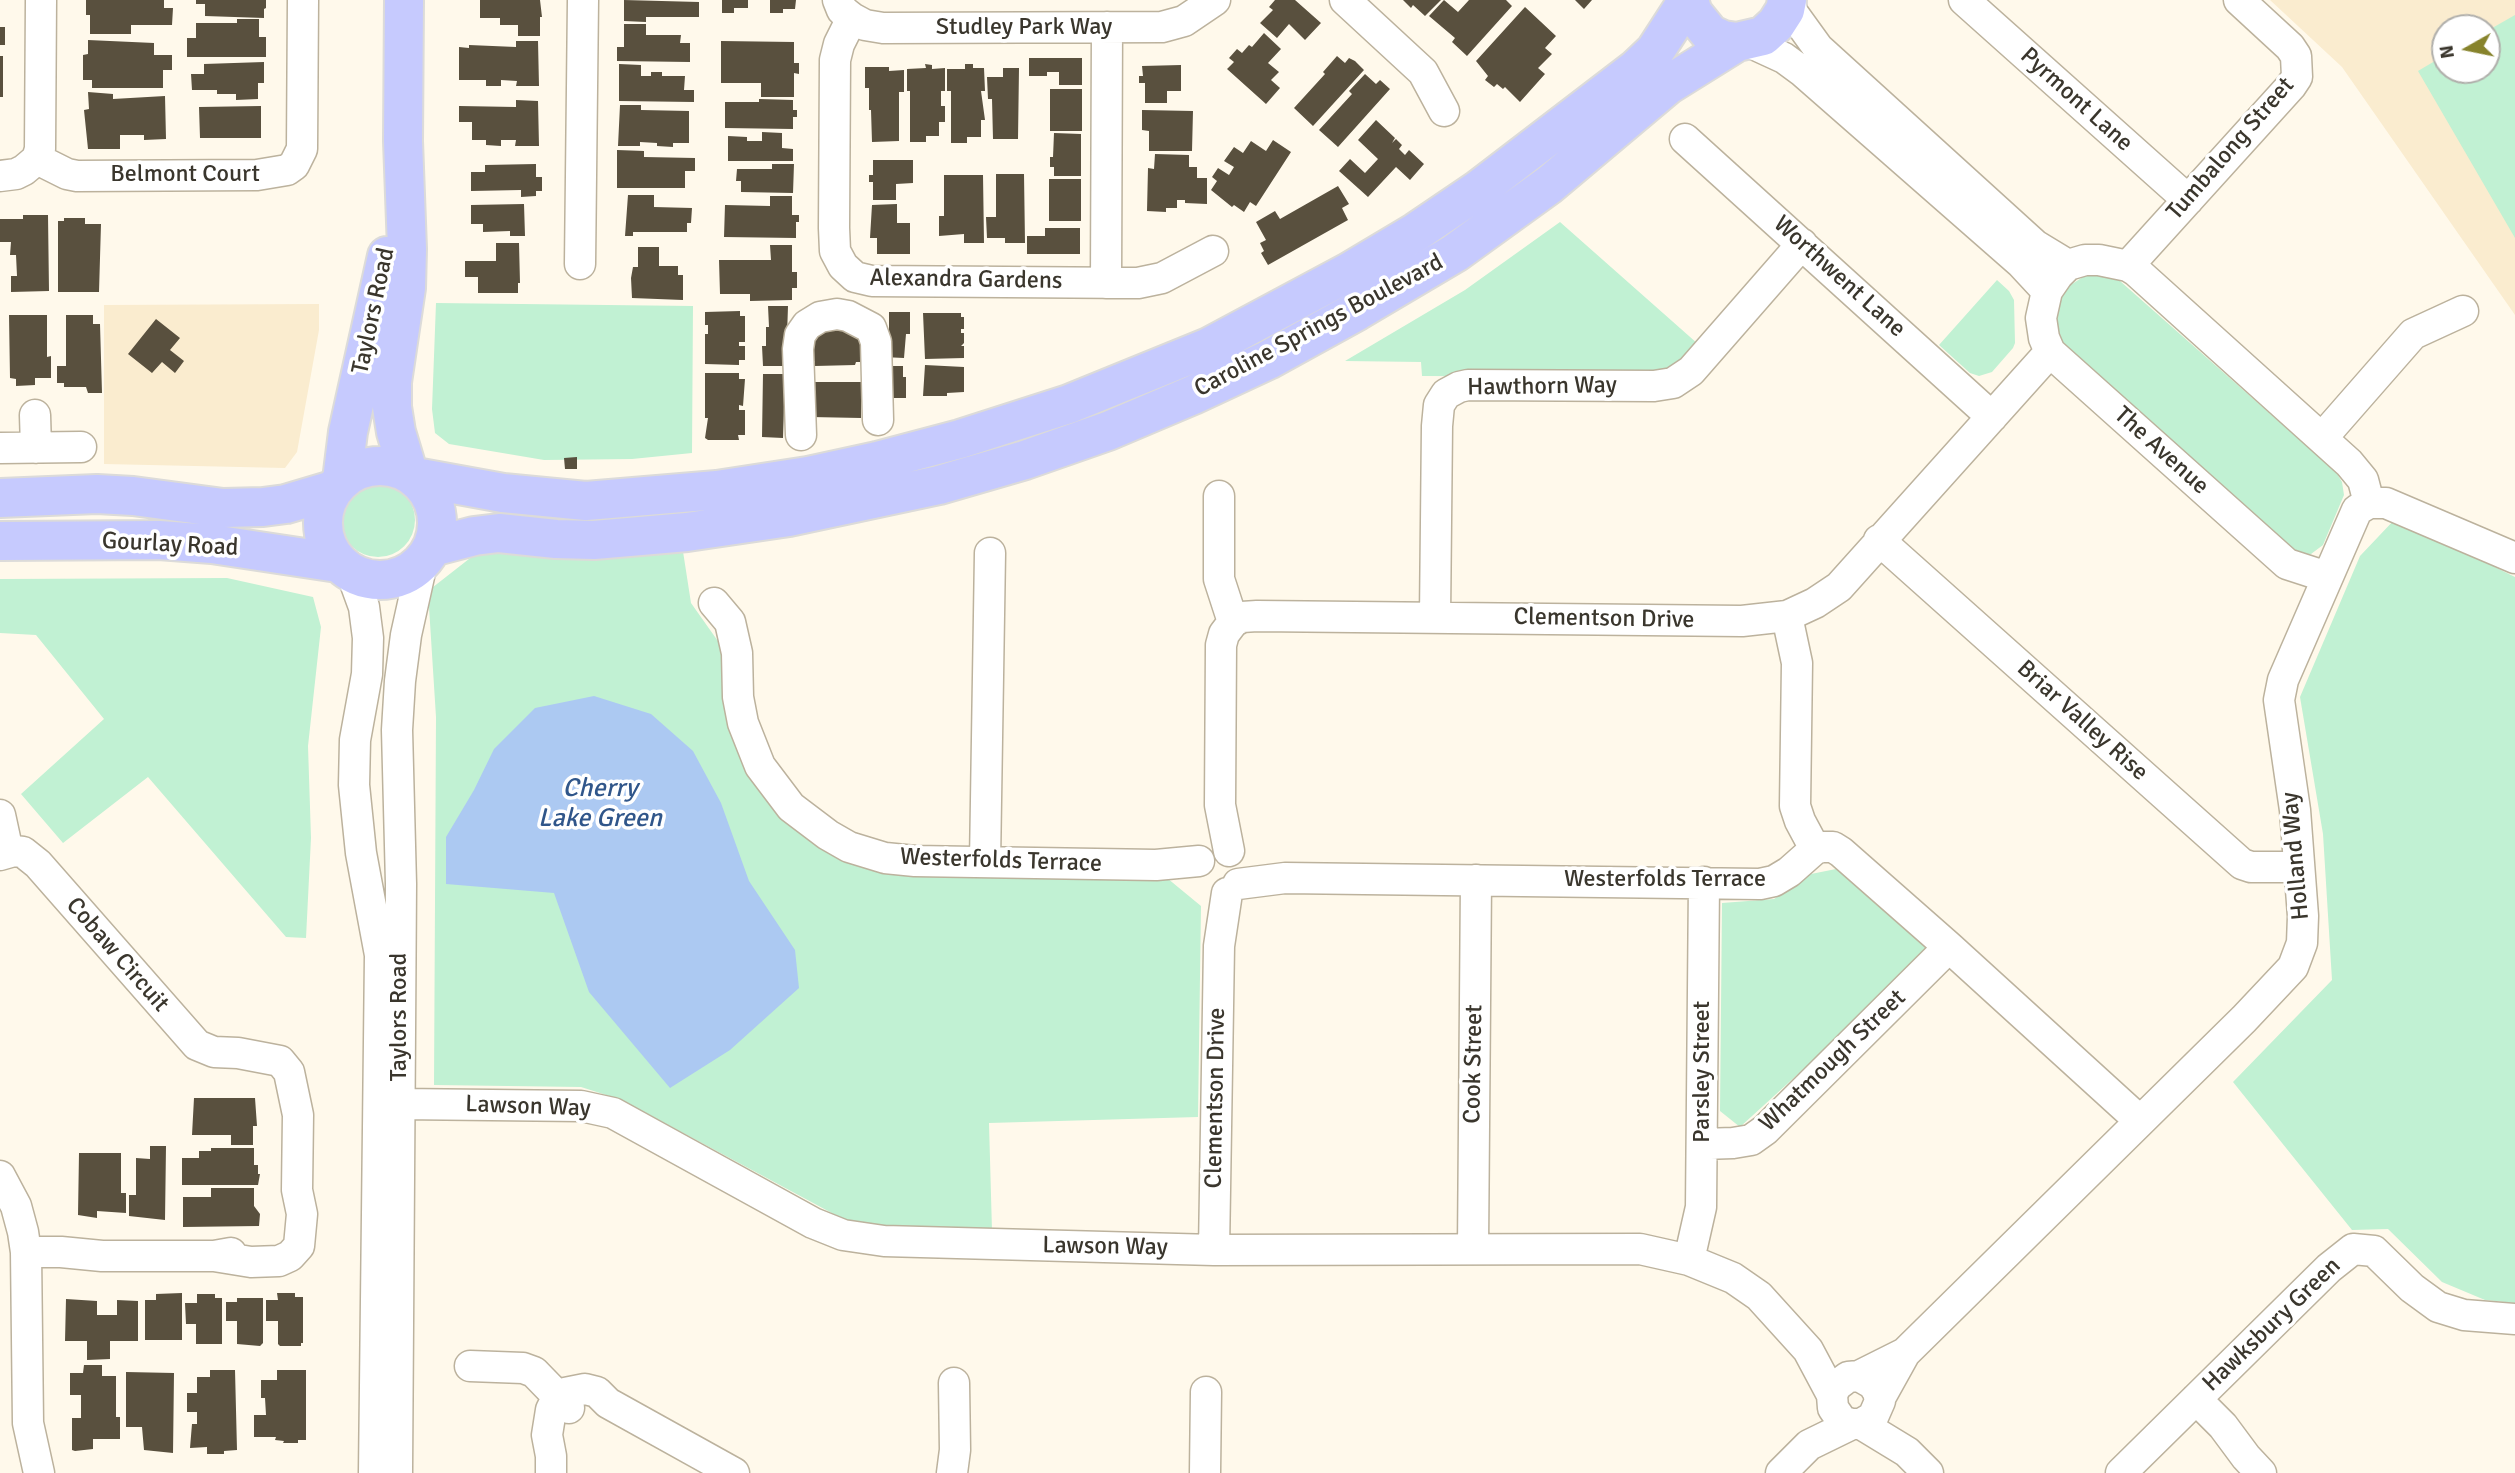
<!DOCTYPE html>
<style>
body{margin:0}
#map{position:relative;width:2515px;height:1473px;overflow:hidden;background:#fff9eb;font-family:Signika,sans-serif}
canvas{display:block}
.north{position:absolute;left:2431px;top:14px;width:70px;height:70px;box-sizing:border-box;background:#fff;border:2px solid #b0afab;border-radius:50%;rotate:261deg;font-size:19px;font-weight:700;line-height:28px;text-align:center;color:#3a362d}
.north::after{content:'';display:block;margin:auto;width:24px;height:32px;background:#87832c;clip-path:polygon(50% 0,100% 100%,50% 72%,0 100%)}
</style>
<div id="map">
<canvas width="2515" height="1473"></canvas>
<div class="north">N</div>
</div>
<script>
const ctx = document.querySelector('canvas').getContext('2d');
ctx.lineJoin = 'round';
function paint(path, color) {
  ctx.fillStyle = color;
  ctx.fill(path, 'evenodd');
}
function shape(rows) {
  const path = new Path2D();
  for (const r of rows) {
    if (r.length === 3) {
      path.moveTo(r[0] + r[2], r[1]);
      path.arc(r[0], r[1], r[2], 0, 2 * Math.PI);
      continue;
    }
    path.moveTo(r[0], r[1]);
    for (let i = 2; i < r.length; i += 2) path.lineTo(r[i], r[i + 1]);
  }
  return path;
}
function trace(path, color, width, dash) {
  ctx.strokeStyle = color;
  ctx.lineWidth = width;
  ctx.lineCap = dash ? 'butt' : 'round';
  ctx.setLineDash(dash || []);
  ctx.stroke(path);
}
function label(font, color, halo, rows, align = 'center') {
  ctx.font = font + ' Signika,sans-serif';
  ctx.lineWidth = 7;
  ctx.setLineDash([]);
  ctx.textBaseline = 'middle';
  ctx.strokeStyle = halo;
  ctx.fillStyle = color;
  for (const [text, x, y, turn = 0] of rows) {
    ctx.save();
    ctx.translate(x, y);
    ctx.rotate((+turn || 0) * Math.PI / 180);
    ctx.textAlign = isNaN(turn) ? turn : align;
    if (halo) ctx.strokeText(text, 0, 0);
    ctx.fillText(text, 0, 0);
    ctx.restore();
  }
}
paint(shape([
 [2270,0,2515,0,2515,315,2342,67],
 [2445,28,2487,28,2487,70,2445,70],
 [319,304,319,330,297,452,285,468,104,464,104,305]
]), '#faeccf');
paint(shape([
 [2515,15,2515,238,2418,71,2445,55,2445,70,2487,70,2487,31],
 [1560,222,1698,344,1673,370,1647,377,1422,376,1421,362,1345,361,1465,290],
 [2096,274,2109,275,2120,281,2336,472,2342,482,2344,495,2323,545,2311,554,2298,555,2063,345,2055,329,2058,299,2069,286,2083,277],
 [1997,280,2009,291,2014,300,2015,343,2013,348,1992,372,1979,376,1970,373,1939,345],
 [436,303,693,306,692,453,632,459,544,460,449,444,435,433,432,409],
 [378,520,37],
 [2396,518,2515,577,2515,1303,2485,1300,2442,1282,2388,1229,2352,1230,2233,1082,2332,980,2323,834,2300,697,2360,556],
 [682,545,691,603,720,644,738,750,860,866,1167,878,1201,906,1198,1117,989,1123,992,1231,854,1225,622,1100,581,1087,434,1085,436,717,428,591,483,548],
 [227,578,313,597,321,627,308,746,311,838,306,938,286,937,148,777,63,843,21,794,104,719,36,635,0,633,0,579],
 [1841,868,1934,950,1740,1127,1720,1111,1722,903,1774,899,1811,874]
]), '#c1f1d3');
paint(shape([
 [594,696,651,714,693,751,721,803,749,881,795,950,799,988,730,1050,670,1088,589,992,554,893,446,884,446,837,474,790,494,749,535,708]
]), '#acc9f2');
paint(shape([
 [86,0,164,0,164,8,173,8,172,25,131,25,131,34,90,34,90,15,86,15],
 [196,0,266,0,266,8,264,9,264,18,205,16,205,4,196,4],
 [480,0,540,0,542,17,540,17,540,36,518,36,518,25,500,25,500,18,480,18],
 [624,0,699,2,699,17,646,17,646,22,624,21],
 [722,0,748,0,748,8,734,8,734,13,722,13],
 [770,0,796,0,795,9,783,9,783,13,770,13],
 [1275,0,1295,0,1321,23,1305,40,1289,24,1277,38,1260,23,1273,10,1269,7],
 [1403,0,1441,0,1425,16,1413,5,1411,8],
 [1444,0,1458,12,1469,0,1506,0,1512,6,1467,56,1452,42,1455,38,1429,16],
 [1575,0,1592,0,1584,9],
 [1525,7,1556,36,1545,48,1552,54,1538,68,1545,74,1520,102,1505,87,1503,89,1497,84,1494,87,1485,80,1488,76,1476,61],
 [237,19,259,19,259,37,266,37,266,57,187,57,187,38,196,38,196,23,237,23],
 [624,24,646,24,646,35,681,35,680,43,690,43,690,62,617,61,617,47,624,47],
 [0,27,5,27,5,45,0,45],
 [1264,33,1281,49,1268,63,1279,72,1271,80,1280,88,1266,104,1227,69,1234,62,1229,58,1237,49,1242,53,1249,45,1252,47],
 [88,40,154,43,154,55,172,55,172,70,163,70,163,88,92,88,92,80,83,80,83,55,88,54],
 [516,41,538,41,539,86,516,86,517,81,501,80,501,86,486,86,486,80,459,80,459,47,469,48,469,45,516,47],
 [721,41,794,42,794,63,799,63,799,74,794,73,794,97,761,97,761,83,721,83],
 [0,56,3,56,3,97,0,97],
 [1337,56,1345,63,1349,58,1355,61,1364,70,1313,126,1294,108,1325,74,1323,72],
 [1029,58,1082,58,1082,85,1059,85,1059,72,1047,72,1047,76,1029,76],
 [264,62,264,83,258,83,258,99,236,100,236,94,217,94,217,90,192,90,191,74,204,74,204,64],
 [619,64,641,65,641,76,651,76,651,72,662,72,662,76,685,76,684,90,694,90,694,102,619,101],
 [925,64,932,65,932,69,945,68,945,91,941,91,941,106,945,106,945,122,939,122,939,136,926,136,926,142,910,142,910,91,907,91,907,69,926,68],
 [965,64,973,64,973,68,984,68,985,91,981,91,985,120,981,120,981,137,967,137,967,143,951,143,951,91,947,91,947,69,965,69],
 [1181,65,1181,91,1167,91,1167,103,1145,103,1145,83,1139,83,1139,76,1143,76,1142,66],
 [865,67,889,67,889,71,904,70,904,92,899,92,899,141,872,142,871,110,869,110,869,88,865,88],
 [1003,68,1019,68,1018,139,993,139,992,99,988,99,987,77,1003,77],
 [1365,74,1376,84,1380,80,1390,89,1338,147,1319,130,1352,94,1349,91],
 [1050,89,1082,89,1082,131,1050,131],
 [88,92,113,94,113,99,165,96,166,139,144,140,144,135,120,135,120,149,88,149,84,110,89,109],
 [759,99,793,100,793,110,797,110,797,117,793,117,793,129,725,128,725,102,759,102],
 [516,100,538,101,539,146,515,146,516,140,501,140,501,146,486,145,486,140,472,140,472,122,459,122,459,106,516,107],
 [620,105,641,105,641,110,689,111,689,143,673,143,673,147,657,146,657,143,640,142,640,146,618,146],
 [261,106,261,138,200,138,199,107],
 [1142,110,1193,111,1192,151,1149,151,1149,131,1142,130],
 [1376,120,1395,138,1392,143,1396,139,1402,145,1399,149,1405,155,1409,150,1424,164,1410,180,1396,167,1368,197,1339,171,1350,159,1365,173,1378,159,1358,140],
 [762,132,782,133,782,148,793,149,793,161,728,161,728,136,747,137,747,141,762,141],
 [1054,133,1081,134,1081,176,1054,176,1054,167,1050,167,1050,157,1053,157],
 [1273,140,1291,152,1256,206,1250,202,1244,212,1234,205,1232,207,1211,190,1217,181,1212,177,1218,168,1229,175,1234,167,1224,161,1234,147,1243,153,1251,141,1266,151],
 [617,150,644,151,644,157,695,158,695,171,685,171,685,188,617,188],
 [1155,154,1189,155,1189,167,1197,167,1197,178,1207,178,1207,204,1185,203,1185,200,1177,200,1177,208,1166,208,1166,212,1147,211,1148,168,1154,169],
 [873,160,913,160,913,183,896,184,896,200,873,200,873,182,869,182,869,175,873,175],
 [536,164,536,177,542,177,542,191,536,191,536,196,521,197,521,190,471,191,471,172,485,172,485,165],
 [772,164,794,164,793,193,741,192,741,181,736,181,737,169,772,169],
 [996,174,1024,174,1025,243,1005,243,1005,238,987,238,986,217,996,217],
 [944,175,983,175,984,243,964,243,964,234,939,236,939,216,944,216],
 [1049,179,1081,179,1081,221,1049,221],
 [1338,186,1349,204,1342,208,1348,220,1268,265,1261,253,1264,251,1260,243,1266,240,1256,222,1275,211,1280,219],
 [628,195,654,195,654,207,692,208,691,223,687,223,687,232,633,232,633,236,625,236],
 [770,196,792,196,792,215,799,215,799,222,796,222,796,238,724,237,725,205,770,206],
 [524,204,525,236,510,236,510,231,483,232,483,224,471,224,471,205],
 [897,204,897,223,910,223,910,254,877,254,877,238,870,238,872,205],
 [23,215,48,215,49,291,11,292,11,276,17,276,16,255,10,255,11,242,0,242,0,219,23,219],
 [64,218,85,218,85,224,101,224,99,292,58,292,58,221,64,221],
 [1045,228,1080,228,1080,254,1027,254,1027,236,1045,236],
 [496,243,519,243,520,283,518,283,518,293,478,293,478,277,465,277,465,261,496,261],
 [770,245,792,245,792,272,797,272,797,288,792,288,792,300,750,301,750,294,720,294,719,260,771,260],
 [638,247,659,247,659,266,678,266,678,275,683,275,683,300,632,298,631,278,633,267,638,267],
 [768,306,788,306,786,366,763,366,762,346,766,346,766,327,769,327],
 [740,311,740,316,745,316,745,342,739,342,739,346,745,346,745,360,739,360,739,365,705,364,705,334,708,334,708,325,705,325,705,312],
 [889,312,910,312,910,334,906,334,904,358,883,357,889,334],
 [923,313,961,313,961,317,964,317,964,329,961,329,961,333,964,333,964,343,961,346,964,346,964,358,925,359],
 [9,315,47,315,47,357,51,356,51,378,35,378,35,385,16,386,16,379,10,378],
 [66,315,93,315,93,324,100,324,102,393,88,393,86,387,64,387,64,383,57,383,57,366,66,366],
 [156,319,180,338,170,350,184,361,175,373,162,362,152,373,128,354],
 [815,331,855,331,865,336,865,362,856,362,855,365,815,366,815,361,806,361],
 [925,365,964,367,964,392,947,393,947,396,923,396],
 [883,366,903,366,903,377,906,377,906,398,887,398],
 [705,373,739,373,739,379,745,379,743,406,739,405,739,410,745,410,745,435,738,435,739,440,708,440,705,438,708,418,705,418],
 [763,374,785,374,783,438,762,437],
 [811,382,861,382,861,418,811,417],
 [577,457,577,469,565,469,564,458],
 [194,1098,255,1098,257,1126,253,1126,253,1145,231,1145,231,1135,192,1135],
 [150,1146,166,1146,165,1220,129,1216,129,1195,136,1195,136,1158,150,1159],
 [211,1148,254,1148,254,1165,258,1165,258,1174,260,1174,258,1185,182,1185,182,1158,199,1158,199,1151,211,1151],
 [79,1153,121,1153,121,1193,126,1193,126,1213,97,1211,97,1218,78,1215],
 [211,1188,254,1188,254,1206,260,1214,259,1226,183,1227,183,1197,211,1197],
 [182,1293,182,1340,145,1340,145,1300,156,1300,156,1294],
 [277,1293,295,1293,295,1297,303,1297,303,1343,301,1343,301,1346,280,1346,278,1344,278,1321,266,1321,266,1300,278,1300],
 [197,1294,215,1294,215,1298,222,1298,222,1344,196,1344,196,1324,186,1324,185,1303,197,1303],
 [237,1298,263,1298,263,1343,260,1346,237,1344,237,1321,226,1321,226,1302,237,1302],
 [66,1299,97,1301,97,1315,117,1315,117,1300,138,1301,138,1341,110,1341,110,1359,87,1360,87,1341,65,1341],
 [84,1365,102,1365,102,1376,116,1376,116,1417,120,1417,120,1439,93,1439,93,1449,75,1451,72,1450,72,1418,81,1418,81,1395,70,1395,70,1373,83,1373],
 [210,1370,235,1370,237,1450,224,1451,224,1454,207,1454,207,1447,190,1448,192,1424,197,1424,197,1412,187,1412,187,1393,197,1393,197,1377,210,1377],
 [277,1370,306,1370,306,1440,298,1440,298,1443,283,1443,284,1441,275,1440,276,1437,254,1437,254,1415,266,1415,265,1398,261,1398,261,1380,277,1380],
 [126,1372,174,1373,173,1453,144,1450,142,1427,126,1427]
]), '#59503e');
const minor = shape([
 [838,0,842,10,852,18,865,25,883,28,1162,27,1184,21,1215,0],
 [1345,0,1423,72,1444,111],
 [1790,0,1792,12,1818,48,2035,245,2068,265],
 [1964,0,2188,200],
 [852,18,839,44,835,60,834,228,835,251,843,266,855,277,872,281,1138,283,1162,278,1213,251],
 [1747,41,1784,58,1803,72,2021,263,2047,291],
 [1685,139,1992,417],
 [37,159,67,174,77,176,257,175,287,170,294,165,302,149,303,0],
 [0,176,16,174,24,170,37,159,40,149,41,0],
 [580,264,583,0],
 [2128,266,2291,86,2297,77,2296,56,2290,47,2239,0],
 [1106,283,1107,27],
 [35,415,36,448],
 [801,435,798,349,800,335,807,325,820,317,837,314,848,316,871,328,876,342,878,420],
 [2322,438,2413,334,2463,311],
 [0,448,81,447],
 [1219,496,1219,579,1233,622],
 [1879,540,2242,864,2251,867,2299,867],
 [352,574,364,607,368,638,367,674,355,740,354,785,361,853,380,955,374,1473],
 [2327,577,2287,564,2050,352,2044,338,2041,318,2047,291,2058,275,2068,265,2085,260,2099,260,2128,266,2136,271,2349,463,2363,480,2369,503],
 [714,603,730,622,737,653,738,697,743,723,760,766,791,807,828,835,849,847,885,858,915,861,1156,865,1199,861],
 [1787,616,1797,663,1795,806,1800,821,1815,849],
 [1435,617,1437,426,1439,405,1446,394,1459,387,1468,385,1654,386,1673,383,1691,371,1802,244],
 [0,815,8,852],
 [1229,851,1220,805,1221,645,1224,634,1233,622,1242,617,1257,616,1742,621,1787,616,1815,603,1839,587,2050,352],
 [0,855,14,851,23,852,38,864,197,1045,214,1052,238,1053,280,1061,289,1072,298,1115,297,1190,302,1214,299,1246,290,1256,279,1261,251,1262,214,1256],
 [985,862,990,553],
 [1238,884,1285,878,1760,884,1774,881,1789,872,1815,849,1822,847,1833,847,1841,852,1949,947,2139,1120],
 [400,1104,581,1106,613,1113,813,1223,843,1235,884,1241,1214,1250,1640,1249,1689,1260,1733,1278,1759,1296,1808,1350,1832,1395],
 [1703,1144,1733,1143,1751,1140,1765,1130,1949,947],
 [0,1176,16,1206,23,1232,26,1252,28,1423,39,1473],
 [1473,1248,1476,880],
 [1214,1250,1219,946,1227,893],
 [26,1252,61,1252,102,1256,214,1256,231,1253],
 [1689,1260,1701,1207,1704,882],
 [470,1366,523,1368,534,1372,569,1408],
 [1859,1376,1873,1384,1878,1392,1880,1401,1873,1417,1861,1424,1852,1424,1842,1421,1833,1408,1832,1395,1836,1386,1848,1377,1859,1376,1905,1353],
 [1880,1398,1905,1353,2244,1019,2293,967,2302,943,2303,916,2295,810,2279,700,2283,680,2357,510,2369,503,2386,503,2515,558],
 [2196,1399,2223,1426,2246,1457,2261,1473],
 [1861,1424,1907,1452,1928,1473],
 [397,1473,401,884,397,730,400,681,406,635,422,563],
 [551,1473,551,1456,547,1435,551,1410,556,1400,565,1393,585,1389,597,1392,608,1403,734,1473],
 [952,1473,955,1450,954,1383],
 [1205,1473,1206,1392],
 [1781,1473,1809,1445,1852,1424],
 [2121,1473,2329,1268,2353,1249,2374,1251,2412,1288,2438,1307,2464,1315,2515,1319]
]);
const major = shape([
 [404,0,403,141,407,249,406,288,392,382,392,407,396,432,408,472],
 [1689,0,1693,13,1710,34,1723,40,1737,42,1763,36,1776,24,1785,10,1787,0],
 [380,523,57],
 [415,477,503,493,586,501,717,490,808,476,877,461,960,439,1069,404,1209,347,1349,272,1416,232,1478,190,1636,69,1655,51,1688,0],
 [342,480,348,432,387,256],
 [0,498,97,494,133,496,223,508,263,507,286,504,333,490],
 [0,541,159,540,212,544,338,563],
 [432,547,474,536,499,533,556,539,594,540,687,532,789,517,939,485,1025,460,1108,431,1193,395,1268,360,1357,311,1455,253,1549,185,1668,85,1737,42]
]);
trace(minor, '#bcb29d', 33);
trace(major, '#dcdbd9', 42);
trace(minor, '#fff', 30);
trace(major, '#c6cafe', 38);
label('24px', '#3a362d', '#fff', [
 ["Studley Park Way",1024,28],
 ["Pyrmont Lane",2076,100,42],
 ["Tumbalong Street",2231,149,-49],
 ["Belmont Court",185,175],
 ["Worthwent Lane",1839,277,42],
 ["Alexandra Gardens",966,280,1],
 ["Taylors Road",374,311,-78],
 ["Caroline Springs Boulevard",1319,326,-28],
 ["Hawthorn Way",1542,387,-1],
 ["The Avenue",2161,451,42],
 ["Gourlay Road",170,545,3],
 ["Clementson Drive",1604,619,1],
 ["Briar Valley Rise",2082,721,42],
 ["Holland Way",2296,856,-95],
 ["Westerfolds Terrace",1001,861,2],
 ["Westerfolds Terrace",1665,880],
 ["Cobaw Circuit",117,955,49],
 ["Taylors Road",400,1017,-90],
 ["Whatmough Street",1833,1061,-44],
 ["Cook Street",1474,1064,-89],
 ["Parsley Street",1703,1072,-90],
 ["Clementson Drive",1216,1098,-89],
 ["Lawson Way",528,1107,2],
 ["Lawson Way",1105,1247,1],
 ["Hawksbury Green",2272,1325,-44]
]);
label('italic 26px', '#30568a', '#fff', [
 ["Cherry",600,789],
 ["Lake Green",600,819]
]);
</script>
